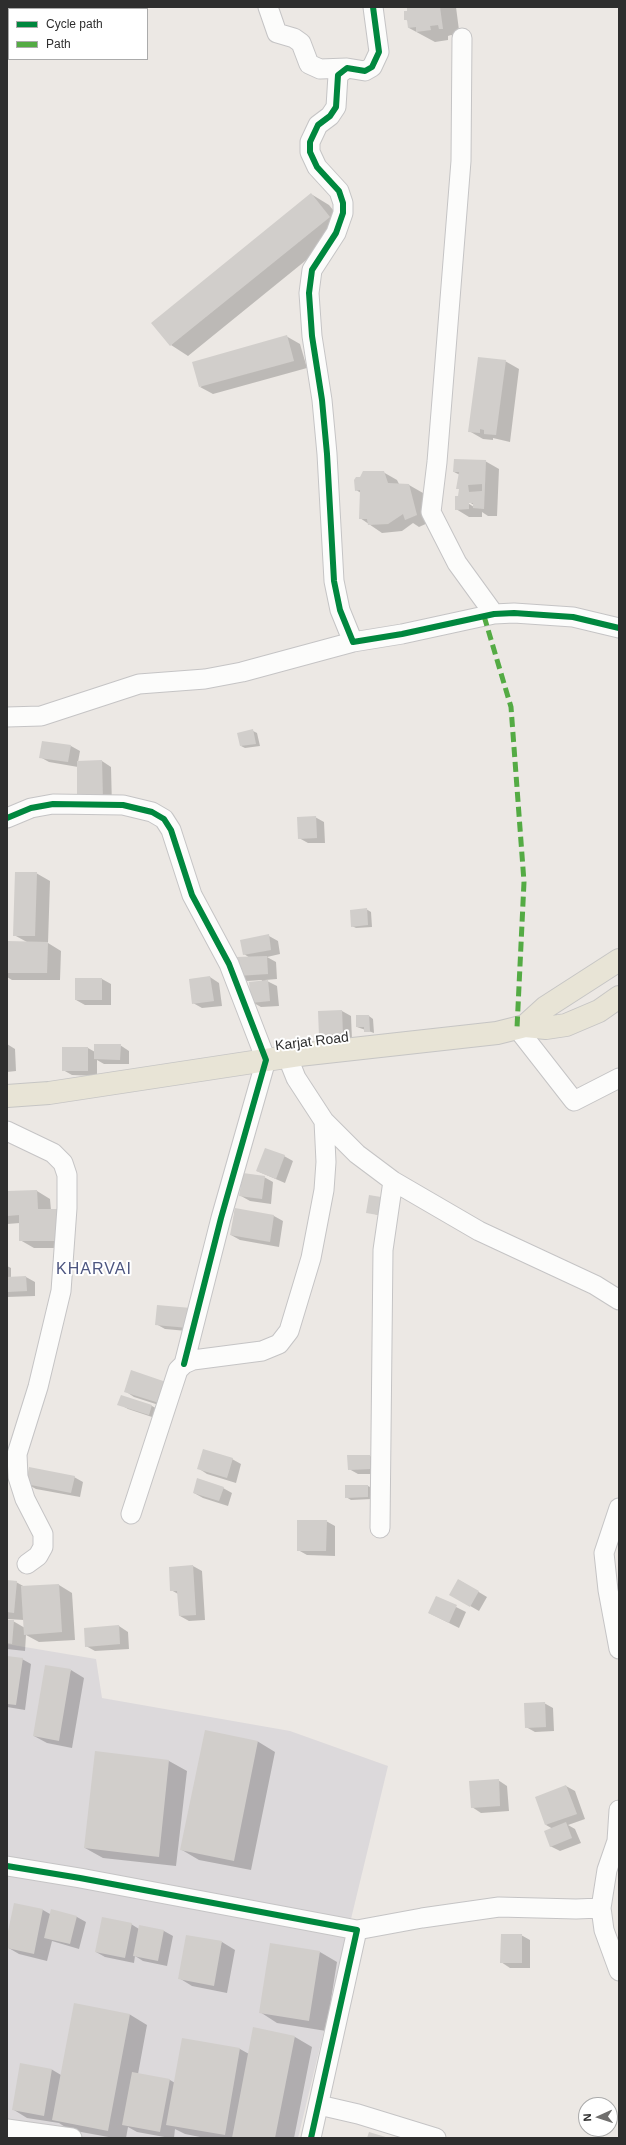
<!DOCTYPE html>
<style>
body{margin:0}
#map{position:relative;width:626px;height:2145px;overflow:hidden;background:#ece8e4;font-family:Helvetica,sans-serif}
canvas{display:block}
.frame{position:absolute;inset:0;border:8px solid #2e2e2e;pointer-events:none}
.legend{position:absolute;left:8px;top:8px;width:140px;height:52px;box-sizing:border-box;background:#fff;border:1px solid #ababab;margin:0;padding:5px 7px;list-style:none;font-size:12px;color:#2e2e2e}
.legend li{display:flex;align-items:center;gap:8px;height:20px}
.legend b{width:20px;border:1px solid #ababab}
.north{position:absolute;left:578px;top:2097px;width:40px;height:40px;box-sizing:border-box;background:#fff;border:1px solid #ababab;border-radius:50%;rotate:267deg;font-size:11px;font-weight:700;line-height:16px;text-align:center;color:#2e2e2e}
.north::after{content:'';display:block;margin:auto;width:14px;height:18px;background:#706f6e;clip-path:polygon(50% 0,100% 100%,50% 72%,0 100%)}
</style>
<div id="map">
<canvas width="626" height="2145"></canvas>
<div class="frame"></div>
<ul class="legend">
<li><b style="height:5px;background:#00873e"></b>Cycle path</li>
<li><b style="height:5px;background:#54ab44"></b>Path</li>
</ul>
<div class="north">N</div>
</div>
<script>
const ctx = document.querySelector('canvas').getContext('2d');
ctx.lineJoin = 'round';
function paint(path, color) {
  ctx.fillStyle = color;
  ctx.fill(path, 'evenodd');
}
function shape(rows) {
  const path = new Path2D();
  for (const r of rows) {
    path.moveTo(r[0], r[1]);
    for (let i = 2; i < r.length; i += 2) path.lineTo(r[i], r[i + 1]);
  }
  return path;
}
function trace(path, color, width, dash) {
  ctx.strokeStyle = color;
  ctx.lineWidth = width;
  ctx.lineCap = dash ? 'butt' : 'round';
  ctx.setLineDash(dash || []);
  ctx.stroke(path);
}
function label(font, color, halo, rows, align = 'center') {
  ctx.font = font + ' Helvetica,sans-serif';
  ctx.lineWidth = 4;
  ctx.setLineDash([]);
  ctx.textBaseline = 'middle';
  ctx.strokeStyle = halo;
  ctx.fillStyle = color;
  for (const [text, x, y, turn = 0] of rows) {
    ctx.save();
    ctx.translate(x, y);
    ctx.rotate((+turn || 0) * Math.PI / 180);
    ctx.textAlign = isNaN(turn) ? turn : align;
    if (halo) ctx.strokeText(text, 0, 0);
    ctx.fillText(text, 0, 0);
    ctx.restore();
  }
}
paint(shape([
 [7,1644,96,1659,102,1698,290,1731,388,1766,298,2138,7,2138]
]), '#dcd9db');
paint(shape([
 [409,7,456,7,460,38,451,35,448,36,448,40,435,42,409,28,408,21,405,19],
 [311,194,329,205,347,227,188,356,171,345],
 [286,336,300,344,307,368,213,394,200,387],
 [505,361,519,369,510,442,493,438,493,440,483,439,469,431],
 [485,461,499,469,497,516,488,516,482,512,482,517,469,517,456,509,459,497,460,475,454,472],
 [467,501,474,505,474,507,466,502],
 [383,472,397,480,399,484,409,485,423,493,430,522,419,527,413,523,402,531,382,533,360,518,361,493,356,490,360,478],
 [253,731,257,733,260,746,245,748,241,746],
 [71,746,80,751,78,762,102,761,111,767,112,806,78,767,49,762,40,757],
 [315,817,324,822,325,843,308,843,299,838],
 [36,873,50,881,48,943,61,951,60,980,12,980,7,977,7,942,27,942,14,935],
 [366,909,371,912,372,927,356,928,352,926],
 [269,936,278,941,280,954,267,957,276,962,277,979,265,980,277,986,279,1006,261,1007,252,1002,262,980,247,981,238,975,250,958,244,954],
 [210,977,219,983,222,1006,202,1008,193,1003],
 [76,979,102,979,111,984,111,1005,85,1005,76,1000],
 [342,1011,351,1016,352,1040,329,1041,320,1035,319,1012],
 [369,1016,373,1019,374,1033,357,1027],
 [7,1044,15,1049,16,1071,7,1072],
 [120,1045,129,1051,129,1064,104,1064,97,1060,97,1076,72,1075,63,1070,63,1048,88,1048,95,1052],
 [284,1156,293,1161,285,1183,257,1171],
 [264,1177,273,1182,271,1204,250,1201,241,1196],
 [37,1191,50,1199,51,1210,56,1210,70,1218,70,1248,34,1248,20,1240,20,1223,7,1224,7,1192],
 [381,1198,385,1201,382,1216,367,1212],
 [235,1209,274,1216,283,1221,279,1247,240,1240,231,1235],
 [7,1266,11,1268,11,1277,26,1277,35,1282,35,1296,7,1297],
 [158,1306,198,1332,165,1329,156,1324],
 [131,1372,168,1408,134,1397,125,1391],
 [119,1404,152,1406,161,1411,158,1419,128,1409],
 [370,1456,379,1461,379,1474,358,1474,349,1469],
 [232,1459,241,1464,236,1483,207,1474,198,1468],
 [74,1477,83,1482,80,1497,36,1489,27,1484],
 [368,1486,372,1488,372,1499,351,1500,346,1497],
 [223,1488,232,1493,228,1506,203,1498,194,1493],
 [326,1521,335,1526,335,1556,307,1555,298,1550],
 [193,1566,202,1571,205,1620,189,1621,180,1616,178,1594,171,1590],
 [459,1580,487,1597,479,1611,451,1595],
 [7,1581,16,1582,25,1587,59,1585,72,1593,75,1640,39,1642,26,1635,25,1651,7,1649,7,1621,13,1621,25,1628,24,1620,7,1619],
 [436,1597,466,1612,459,1628,429,1613],
 [119,1626,128,1632,129,1649,95,1651,86,1646],
 [7,1657,22,1659,31,1664,25,1710,7,1707],
 [71,1670,84,1678,72,1748,47,1743,34,1736],
 [544,1703,553,1708,554,1731,535,1732,526,1727],
 [257,1741,275,1752,251,1870,199,1860,182,1850],
 [96,1752,169,1761,187,1771,176,1866,103,1858,85,1848],
 [498,1780,507,1786,509,1811,481,1813,472,1807],
 [566,1786,575,1791,585,1819,568,1825,575,1829,581,1843,560,1851,550,1846,553,1829,546,1825],
 [15,1904,43,1910,50,1914,77,1917,86,1922,79,1949,52,1941,47,1961,19,1954,7,1947],
 [131,1924,139,1929,140,1926,164,1931,173,1936,167,1966,143,1961,135,1956,134,1963,105,1957,96,1952],
 [521,1935,530,1940,530,1968,510,1968,501,1962],
 [222,1942,235,1950,227,1993,192,1986,179,1978],
 [320,1952,337,1962,326,2031,277,2023,260,2012],
 [129,2014,147,2025,138,2074,170,2080,175,2083,183,2039,240,2049,249,2054,295,2037,312,2047,294,2138,205,2138,185,2134,175,2129,174,2138,170,2138,137,2132,128,2127,126,2138,114,2138,70,2130,59,2123,27,2118,14,2110,51,2069,61,2075]
]), '#0003');
paint(shape([
 [407,7,440,7,443,29,439,29,438,25,430,26,431,30,416,32,416,27,408,28,407,20,404,20,404,11,407,11],
 [311,193,330,217,170,346,151,323],
 [287,335,294,361,199,387,192,362],
 [478,357,506,360,496,435,484,434,484,430,480,429,480,433,468,432],
 [454,459,486,460,484,509,473,508,473,503,469,503,469,509,455,510,455,496,458,496,459,489,456,489,459,472,453,472],
 [482,484,482,491,469,492,468,485],
 [363,471,384,471,388,483,409,484,417,515,405,520,403,514,388,524,368,525,367,519,359,519,360,490,355,491,354,480,356,477,360,477],
 [253,729,256,744,240,746,237,733],
 [42,741,71,745,68,762,39,758],
 [102,760,103,801,77,802,77,761],
 [316,816,317,838,298,839,297,817],
 [15,872,37,872,35,936,13,936],
 [367,908,368,925,351,927,350,910],
 [269,934,271,950,243,955,240,940],
 [7,941,48,942,47,973,7,973],
 [267,956,268,974,237,976,236,957],
 [210,976,214,1001,192,1004,189,979],
 [75,978,102,978,102,1000,75,1000],
 [268,980,270,1001,251,1003,249,982],
 [342,1010,343,1035,319,1036,318,1011],
 [356,1015,369,1015,370,1032,364,1032,364,1027,356,1027],
 [94,1044,121,1044,120,1060,94,1059],
 [62,1047,88,1047,88,1071,62,1071],
 [265,1148,285,1155,276,1179,256,1171],
 [243,1173,265,1176,262,1199,239,1196],
 [37,1190,38,1209,57,1209,57,1241,19,1241,19,1215,7,1216,7,1191],
 [369,1195,381,1197,378,1215,366,1213],
 [235,1208,274,1215,270,1242,230,1235],
 [26,1276,27,1291,7,1292,7,1277],
 [157,1305,191,1308,189,1328,155,1325],
 [131,1370,166,1382,159,1403,124,1392],
 [121,1395,152,1405,149,1415,117,1405],
 [203,1449,233,1458,227,1478,197,1469],
 [347,1455,370,1455,370,1469,348,1470],
 [29,1467,75,1476,71,1493,26,1484],
 [197,1478,224,1487,219,1501,193,1493],
 [345,1485,368,1485,368,1497,345,1498],
 [297,1520,327,1520,326,1551,297,1551],
 [193,1565,196,1615,179,1616,177,1591,170,1591,169,1567],
 [458,1579,479,1591,470,1607,449,1595],
 [7,1580,17,1581,14,1613,7,1612],
 [59,1584,62,1632,24,1635,21,1586],
 [436,1596,457,1605,449,1623,428,1613],
 [7,1620,14,1620,12,1644,7,1643],
 [119,1625,120,1644,85,1647,84,1628],
 [7,1656,23,1658,16,1705,7,1704],
 [45,1665,71,1669,59,1741,33,1736],
 [545,1702,546,1727,525,1728,524,1703],
 [205,1730,258,1741,234,1861,180,1850],
 [95,1751,169,1760,159,1857,84,1848],
 [499,1779,500,1806,471,1808,469,1781],
 [566,1785,577,1814,545,1825,535,1797],
 [566,1822,572,1838,550,1847,544,1831],
 [14,1903,43,1909,34,1954,7,1948,7,1936],
 [51,1909,77,1916,70,1944,44,1938],
 [102,1917,132,1923,125,1958,95,1952],
 [139,1925,164,1930,158,1961,133,1956],
 [501,1934,522,1934,522,1963,500,1963],
 [186,1935,222,1941,214,1986,178,1979],
 [270,1943,320,1951,309,2021,259,2013],
 [74,2003,130,2014,108,2131,52,2120],
 [253,2027,295,2036,275,2138,232,2138],
 [182,2038,240,2048,225,2135,166,2125],
 [20,2063,52,2069,44,2116,12,2110],
 [132,2072,170,2079,160,2132,122,2125],
 [369,2132,389,2138,367,2138]
]), '#d1cecb');
const minor = shape([
 [268,7,277,33,294,38,301,43,309,64,320,69,347,68],
 [373,7,379,52,372,67,365,71,347,68,338,75,336,107,330,116,318,125,310,142,310,152,317,167,339,191,343,203,343,213,336,233,312,270,309,293,312,336,322,400,327,454,334,581,340,610,353,642,402,634,494,614,514,613,573,617,619,628],
 [462,38,461,161,437,462,431,512,457,563,494,614],
 [7,717,41,716,139,684,205,679,242,672,353,642],
 [7,818,31,808,53,804,123,805,152,812,164,819,171,830,192,895,229,964,266,1060,221,1218,184,1364],
 [517,1028,574,1101,619,1078],
 [288,1058,296,1078,324,1121,357,1154,393,1181,479,1231,595,1285,619,1300],
 [7,1131,53,1153,63,1163,67,1175,67,1208,61,1291,38,1387,17,1454,18,1477,25,1499,43,1534,43,1547,38,1556,27,1564],
 [619,1508,604,1553,608,1590,619,1649],
 [131,1514,178,1370,184,1364,193,1360,262,1351,279,1344,289,1331,311,1258,324,1190,326,1162,324,1121],
 [380,1528,383,1250,393,1181],
 [7,1866,80,1878,357,1930,311,2138],
 [601,1908,604,1930,619,1971],
 [357,1930,422,1918,499,1907,576,1909,601,1908,607,1870,617,1841,619,1810],
 [319,2105,358,2114,436,2138],
 [7,2129,72,2138]
]);
const major = shape([
 [525,1026,546,1007,619,960],
 [7,1096,49,1093,299,1055,497,1033,525,1026,546,1028,566,1025,599,1011,619,997]
]);
trace(minor, '#c5c4c5', 21);
trace(major, '#c6c5c4', 24);
trace(minor, '#fcfcfb', 19);
trace(major, '#e8e4d6', 22);
trace(shape([
 [484,616,511,707,524,882,517,1028]
]), '#54ab44', 5, [10, 5]);
trace(shape([
 [373,7,379,52,372,67,365,71,347,68,338,75,336,107,330,116,318,125,310,142,310,152,317,167,339,191,343,203,343,213,336,233,312,270,309,293,312,336,322,400,327,454,334,581,340,610,353,642,402,634,494,614,514,613,573,617,619,628],
 [7,818,31,808,53,804,123,805,152,812,164,819,171,830,192,895,229,964,266,1060,221,1218,184,1364],
 [7,1866,80,1878,357,1930,311,2138]
]), '#00873e', 6);
label('14px', '#2e2e2e', '#fff', [
 ["Karjat Road",312,1042,-7]
]);
ctx.letterSpacing = '1px';
label('16px', '#4d5680', '#fff', [
 ["KHARVAI",94,1270]
]);
ctx.letterSpacing = '0px';
</script>
